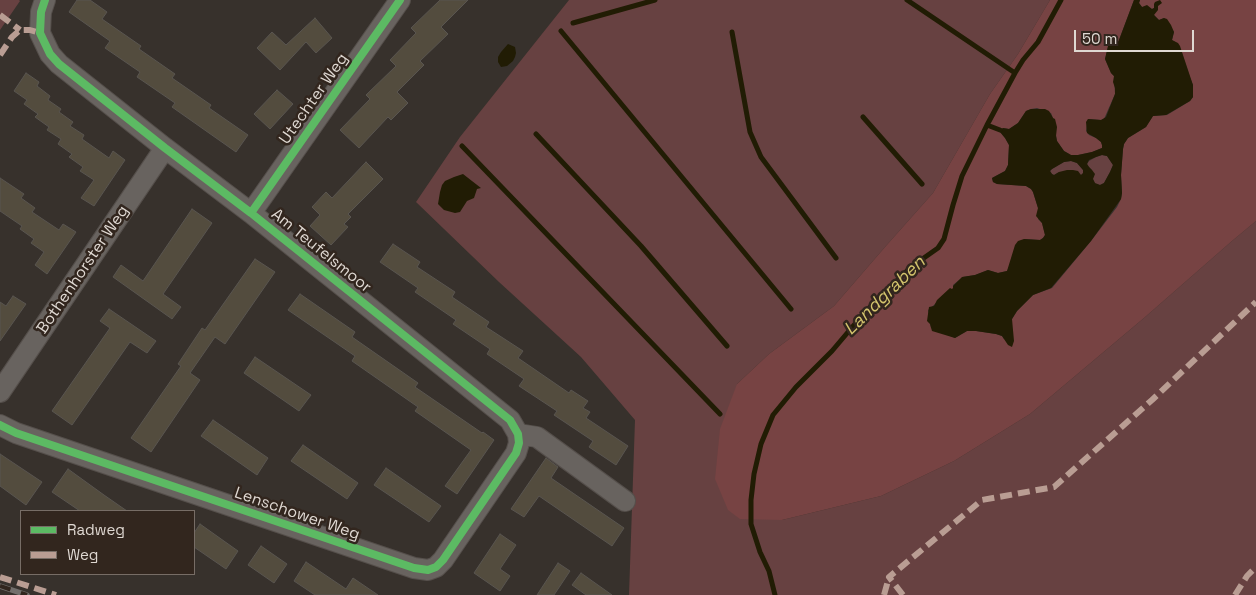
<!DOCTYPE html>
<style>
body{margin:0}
#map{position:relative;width:1256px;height:595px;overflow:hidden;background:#37312c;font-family:"Space Grotesk",sans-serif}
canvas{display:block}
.legend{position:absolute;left:20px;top:510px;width:175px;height:65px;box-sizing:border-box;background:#32261e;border:1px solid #776d66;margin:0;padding:6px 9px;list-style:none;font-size:15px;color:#dfd8d2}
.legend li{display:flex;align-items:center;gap:10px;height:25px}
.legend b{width:25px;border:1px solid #776d66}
.scale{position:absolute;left:1074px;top:30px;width:120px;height:22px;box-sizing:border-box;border:2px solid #dfd8d2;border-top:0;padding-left:6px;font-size:15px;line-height:18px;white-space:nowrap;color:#dfd8d2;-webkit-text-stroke:4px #32261e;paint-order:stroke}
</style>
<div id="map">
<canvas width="1256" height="595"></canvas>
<ul class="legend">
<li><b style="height:6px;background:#5cba63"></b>Radweg</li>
<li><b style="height:6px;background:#b99d93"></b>Weg</li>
</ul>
<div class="scale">50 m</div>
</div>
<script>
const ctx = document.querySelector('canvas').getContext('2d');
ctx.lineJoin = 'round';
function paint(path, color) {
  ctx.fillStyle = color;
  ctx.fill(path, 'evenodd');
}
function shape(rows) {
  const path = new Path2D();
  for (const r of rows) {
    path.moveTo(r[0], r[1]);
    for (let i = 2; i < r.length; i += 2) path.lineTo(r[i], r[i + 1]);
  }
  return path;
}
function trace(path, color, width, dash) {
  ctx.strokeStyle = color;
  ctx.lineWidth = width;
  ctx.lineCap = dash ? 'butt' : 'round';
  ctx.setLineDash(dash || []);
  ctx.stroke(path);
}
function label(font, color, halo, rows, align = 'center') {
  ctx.font = font + ' "Space Grotesk",sans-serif';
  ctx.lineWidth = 5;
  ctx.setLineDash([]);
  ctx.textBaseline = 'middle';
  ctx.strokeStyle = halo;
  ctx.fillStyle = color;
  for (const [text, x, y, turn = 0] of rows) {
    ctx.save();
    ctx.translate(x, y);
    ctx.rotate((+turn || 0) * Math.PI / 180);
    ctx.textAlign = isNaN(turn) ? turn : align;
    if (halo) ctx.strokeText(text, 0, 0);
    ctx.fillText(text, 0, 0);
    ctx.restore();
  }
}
paint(shape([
 [0,0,19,0,20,1,0,30],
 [569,0,1050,0,1018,54,990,94,933,193,885,247,834,306,769,354,737,384,782,520,881,496,954,461,1030,414,1144,318,1232,241,1256,221,1256,595,629,595,635,420,581,357,499,282,416,202,460,137],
 [1102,155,1107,156,1113,165,1110,172,1104,183,1100,185,1095,184,1093,179,1092,170,1089,167,1087,164,1089,161,1096,157],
 [1071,161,1077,163,1083,170,1084,173,1081,175,1059,172,1054,175,1052,174,1050,171,1052,169,1064,162]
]), '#674141');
paint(shape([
 [1050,0,1134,0,1119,40,1118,42,1110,44,1108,47,1105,59,1111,73,1114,76,1115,94,1104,119,1101,120,1088,119,1086,131,1089,135,1096,138,1101,142,1102,145,1102,148,1092,152,1078,155,1071,155,1064,151,1057,141,1053,118,1051,113,1037,108,1031,109,1026,111,1018,123,1009,129,1003,128,1000,132,1005,138,1009,145,1008,165,1005,171,992,178,993,182,997,184,1026,186,1031,189,1033,192,1038,208,1038,219,1042,223,1045,235,1043,238,1040,240,1024,239,1007,271,998,273,988,270,975,275,963,277,959,280,953,285,954,288,928,310,931,328,955,338,967,331,976,331,996,334,1002,336,1004,339,1012,329,1012,319,1017,311,1033,295,1052,288,1091,241,1117,207,1121,199,1122,193,1121,175,1123,149,1124,144,1128,138,1146,127,1153,116,1167,115,1190,101,1193,97,1193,85,1175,42,1172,40,1174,32,1164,18,1159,20,1154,15,1154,8,1152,9,1142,7,1139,3,1140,0,1256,0,1256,221,1232,241,1144,318,1030,414,954,461,881,496,782,520,740,519,728,510,715,479,720,429,737,384,769,354,834,306,885,247,933,193,990,94,1018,54]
]), '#774343');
paint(shape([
 [1134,0,1140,0,1139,3,1142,7,1147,5,1152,9,1154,8,1154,4,1155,2,1160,0,1162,3,1158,6,1158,10,1154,15,1159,20,1164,18,1167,19,1171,25,1174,32,1172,40,1178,43,1180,46,1193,85,1193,97,1190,101,1166,115,1153,116,1146,127,1128,138,1124,144,1123,149,1121,175,1122,193,1121,199,1091,241,1051,288,1033,295,1017,311,1012,319,1014,341,1012,347,1008,345,1002,336,996,334,976,331,967,331,955,338,932,331,930,324,927,321,929,307,934,306,937,300,950,288,952,289,953,288,953,286,962,277,975,275,988,270,998,273,1007,271,1015,245,1018,241,1024,239,1040,240,1043,238,1045,235,1042,223,1036,216,1038,208,1033,192,1031,189,1026,186,997,184,993,182,992,178,1005,171,1008,165,1009,145,1005,138,1000,132,1000,130,1003,128,1009,129,1018,123,1026,111,1031,109,1045,109,1049,111,1053,118,1055,119,1057,127,1056,136,1057,141,1064,151,1071,155,1078,155,1092,152,1102,148,1102,145,1101,142,1096,138,1087,133,1086,122,1088,119,1101,120,1106,117,1115,94,1115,88,1113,82,1114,76,1111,73,1105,59,1108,46,1110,44,1118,42,1119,40],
 [1102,155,1107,156,1113,165,1110,172,1104,183,1100,185,1095,183,1093,179,1095,174,1092,170,1089,167,1087,164,1089,160,1096,157],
 [1071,161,1077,163,1083,170,1083,173,1081,175,1078,171,1073,170,1067,170,1059,172,1054,175,1052,174,1050,171,1052,169,1064,162],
 [508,44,515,47,516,53,515,57,513,61,507,66,501,67,498,62,498,57,501,52],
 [463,174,481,188,477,189,474,198,467,201,460,212,455,213,444,210,438,204,440,192,442,185,445,181,454,177]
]), '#211c04');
trace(shape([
 [907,0,1015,73],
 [573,23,655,0],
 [561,31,791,309],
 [732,32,750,132,761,157,836,258],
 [863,117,922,184],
 [987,125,1000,130],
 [536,134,641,246,727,346],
 [462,146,720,414],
 [775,595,769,571,760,552,751,524,751,500,754,474,761,444,773,415,796,387,832,351,865,312,911,267,938,248,944,239,953,205,962,176,987,125,1015,73,1023,60,1038,42,1061,0]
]), '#211c04', 5);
const building = shape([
 [77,0,90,0,107,12,102,19,141,46,139,49,175,74,172,78,211,105,209,108,248,135,236,152,172,107,175,103,137,77,140,72,105,48,110,41,69,12,77,0],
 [440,0,468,0,441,27,448,34,420,61,424,65,397,92,408,103,391,120,388,117,359,148,340,130,370,99,366,95,396,66,390,60,416,33,411,28,440,0],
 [315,18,332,38,316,53,306,42,280,70,257,48,272,32,286,45,315,18],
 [26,73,39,82,37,86,50,96,48,100,61,109,59,112,73,122,70,126,84,135,82,139,109,158,113,151,125,160,94,206,81,198,94,180,80,171,83,167,69,157,72,154,58,144,61,139,47,130,49,127,35,117,38,114,24,104,27,100,14,91,26,73],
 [277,90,293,104,270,129,254,114,277,90],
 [366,162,383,179,348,214,351,217,344,224,348,227,331,245,310,226,320,215,312,207,326,192,332,198,366,162],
 [0,178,24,194,21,198,35,208,32,212,59,230,63,224,76,232,47,274,35,265,44,252,31,243,34,239,20,229,22,226,0,211,0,178],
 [192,209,212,223,163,294,181,307,172,319,113,277,121,265,143,281,192,209],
 [393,244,420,262,417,267,455,292,452,297,489,322,486,327,523,351,518,358,569,393,571,390,588,401,583,408,590,412,586,418,628,446,616,465,589,447,593,441,554,415,557,411,519,386,524,379,487,354,490,349,453,324,456,320,415,292,418,288,380,262,393,244],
 [255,259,275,272,225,344,215,337,190,373,200,380,151,452,131,438,181,366,178,364,202,328,205,330,255,259],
 [300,294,355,332,352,337,418,383,415,387,482,433,483,432,494,440,457,494,445,486,471,450,415,411,418,407,352,361,355,356,288,310,300,294],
 [13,296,26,304,0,341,0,302,6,306,13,296],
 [109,309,156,341,147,353,130,342,72,425,52,411,110,328,100,321,109,309],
 [255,357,311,395,299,411,244,373,255,357],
 [213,420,268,458,257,475,201,436,213,420],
 [303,445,358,483,347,499,291,461,303,445],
 [0,454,42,482,26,505,0,486,0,454],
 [546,458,558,467,551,478,624,528,612,546,539,496,524,517,511,509,546,458],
 [386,468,441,506,429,522,374,485,386,468],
 [68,469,104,495,127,511,80,511,52,492,68,469],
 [200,524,238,551,226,569,194,547,194,533,200,524],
 [500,534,516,545,500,569,510,576,500,591,474,573,500,534],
 [261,546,287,564,274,583,248,565,261,546],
 [306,562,346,589,353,578,378,595,315,595,294,581,306,562],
 [558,563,570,571,554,595,537,595,558,563],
 [581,573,612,595,586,595,572,585,581,573]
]);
paint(building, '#534c3e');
trace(building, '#595550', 1);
const minor = shape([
 [251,213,400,0],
 [0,392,165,148],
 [0,425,16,433,414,568,428,570,436,567,443,560,516,453,519,443,518,434,510,420,251,213,165,148,59,64,50,54,40,33,41,12,45,0],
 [518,434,537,437,625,501]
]);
trace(minor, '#554f4b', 22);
trace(minor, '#68635f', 20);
const rail = shape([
 [0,586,27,595]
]);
trace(rail, '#736f6c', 5.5);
trace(rail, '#32261e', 4, [11]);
trace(shape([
 [0,15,20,30],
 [0,55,12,37,20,30,30,30,40,33],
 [0,577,56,595],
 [884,595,889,577],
 [903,595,889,577,982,500,1054,487,1152,400,1256,302],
 [1235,595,1247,576,1256,567]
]), '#b99d93', 6, [12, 6]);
trace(shape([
 [251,213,400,0],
 [0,425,16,433,414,568,428,570,436,567,443,560,516,453,519,443,518,434,510,420,251,213,165,148,59,64,50,54,40,33,41,12,45,0]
]), '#5cba63', 8);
label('16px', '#dfd8d2', '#32261e', [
 ["Utechter Weg",314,99,-55],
 ["Am Teufelsmoor",321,251,39],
 ["Bothenhorster Weg",83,270,-56],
 ["Lenschower Weg",297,514,19]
]);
label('italic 18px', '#d3c46d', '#32261e', [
 ["Landgraben",885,296,-44]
]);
</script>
